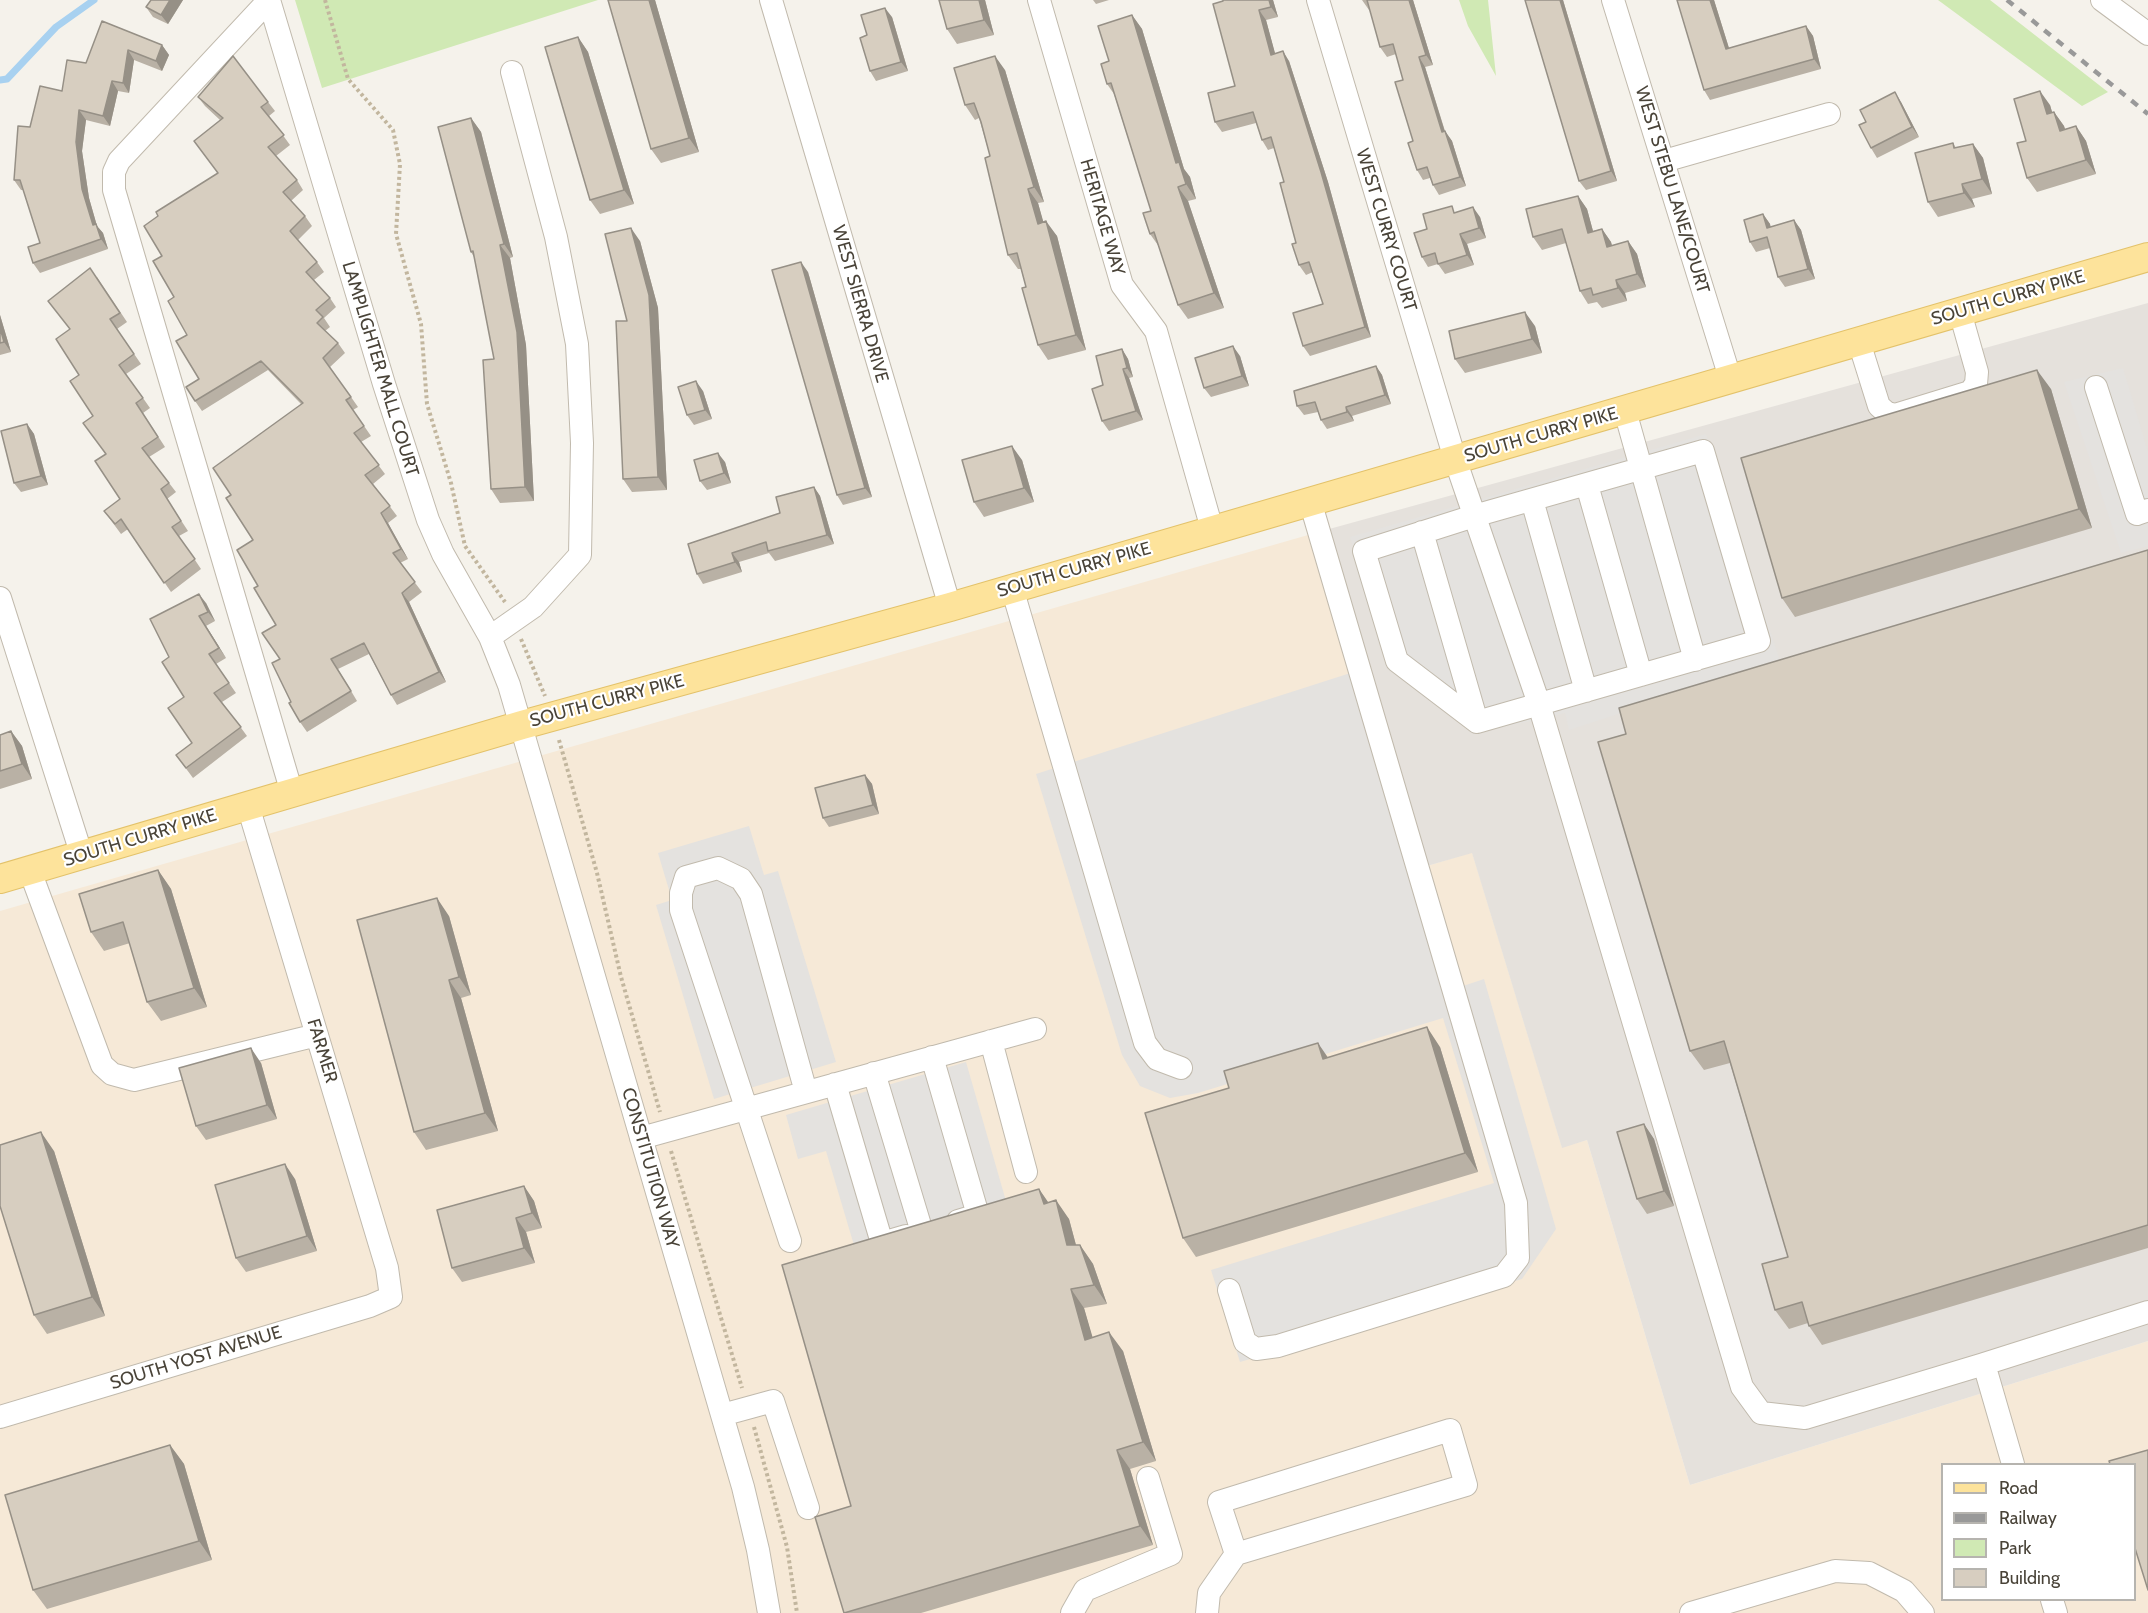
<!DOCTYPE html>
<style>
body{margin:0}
#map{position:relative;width:2148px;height:1613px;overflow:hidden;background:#f5f2eb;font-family:Cabin,sans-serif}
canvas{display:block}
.legend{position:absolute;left:1941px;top:1463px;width:195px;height:138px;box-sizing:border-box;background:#fff;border:2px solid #b6b4af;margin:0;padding:8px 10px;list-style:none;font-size:18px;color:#494338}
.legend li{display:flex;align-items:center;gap:12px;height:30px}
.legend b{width:30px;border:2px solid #b6b4af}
</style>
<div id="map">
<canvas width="2148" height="1613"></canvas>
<ul class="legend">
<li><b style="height:8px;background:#fde39b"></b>Road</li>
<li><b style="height:8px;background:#999"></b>Railway</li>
<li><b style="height:16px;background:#d0e9b4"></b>Park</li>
<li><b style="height:16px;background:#d7cec0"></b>Building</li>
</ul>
</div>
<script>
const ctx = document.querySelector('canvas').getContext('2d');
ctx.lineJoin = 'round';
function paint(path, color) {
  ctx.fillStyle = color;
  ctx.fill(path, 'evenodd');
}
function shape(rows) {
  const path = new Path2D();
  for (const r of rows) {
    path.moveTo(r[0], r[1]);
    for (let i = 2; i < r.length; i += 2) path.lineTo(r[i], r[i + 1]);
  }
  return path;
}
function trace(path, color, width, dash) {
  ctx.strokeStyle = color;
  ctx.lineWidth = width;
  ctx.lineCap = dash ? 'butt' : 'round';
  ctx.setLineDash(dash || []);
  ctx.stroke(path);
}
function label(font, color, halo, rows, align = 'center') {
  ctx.font = font + ' Cabin,sans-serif';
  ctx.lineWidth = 4.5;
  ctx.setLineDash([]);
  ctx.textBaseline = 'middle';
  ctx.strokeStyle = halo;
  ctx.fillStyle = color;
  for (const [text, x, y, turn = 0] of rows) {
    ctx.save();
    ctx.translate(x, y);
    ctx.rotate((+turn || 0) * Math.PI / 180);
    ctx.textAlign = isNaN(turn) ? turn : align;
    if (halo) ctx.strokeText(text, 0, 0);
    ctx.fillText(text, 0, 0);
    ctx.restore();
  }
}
paint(shape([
 [1322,531,1421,868,1472,852,1562,1147,1587,1140,1690,1485,2148,1341,2148,1613,0,1613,0,911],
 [1942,1464,2134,1464,2134,1600,1942,1600]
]), '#f6e9d7');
paint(shape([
 [2148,303,2148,1341,1690,1485,1587,1140,1562,1148,1472,853,1420,868,1322,531]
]), '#e5e1dc');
paint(shape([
 [295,0,598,0,322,88],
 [1459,0,1488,0,1496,76,1468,26],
 [1938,0,1990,0,2108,92,2082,106]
]), '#d0e9b4');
paint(shape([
 [2123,368,2148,452,2148,546,2121,553,2064,382],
 [1706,434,1780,661,1569,730,1565,713,1478,733,1389,669,1350,537],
 [1366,668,1463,986,1484,979,1556,1229,1522,1279,1240,1362,1211,1270,1494,1183,1443,1018,1198,1093,1170,1098,1140,1086,1122,1055,1036,774],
 [749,826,764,875,778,871,836,1062,714,1099,656,905,672,900,658,853],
 [966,1062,1008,1208,856,1252,826,1151,798,1159,786,1115]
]), '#e4e2df');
trace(shape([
 [0,80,7,79,56,27,94,0]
]), '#a8d1f0', 7);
const minor = shape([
 [269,0,384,384,428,520,443,554,490,637,509,685,743,1487,758,1550,769,1613],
 [269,0,119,161,114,172,114,190,292,793],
 [771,0,950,607],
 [1039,0,1122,285,1156,331,1212,529],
 [1318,0,1455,459,1538,701,1742,1387,1761,1413,1805,1418,1984,1364,2013,1464],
 [1613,0,1731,381],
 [2102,0,2148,34],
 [1664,161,1829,114],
 [1859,342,1879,406,1887,413,1895,415,1970,392,1976,384,1977,372,1960,312],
 [2096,387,2137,514,2148,510],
 [1625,411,1695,660],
 [1703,451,1759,641,1477,722,1397,661,1364,551,1474,516,1703,451],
 [1587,485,1641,675],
 [1532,500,1586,691],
 [1422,532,1477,722],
 [1012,588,1145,1043,1157,1059,1181,1068],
 [0,598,82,856],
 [490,637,533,607,580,555,582,443,577,344,556,237,512,72],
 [30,871,102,1065,112,1074,134,1080,317,1035],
 [991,1041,1026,1172],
 [932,1057,978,1215,958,1221],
 [874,1073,922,1232],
 [835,1084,882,1243,906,1236],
 [641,1138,1035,1029],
 [790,1241,681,910,681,893,686,877,718,868,741,879,751,894,806,1092],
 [1229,1290,1245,1342,1256,1349,1278,1346,1504,1276,1518,1258,1516,1203,1310,501],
 [1984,1364,2148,1312],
 [722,1415,773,1401,808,1508],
 [0,1417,370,1306,391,1297,387,1268,248,806],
 [2052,1600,2056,1613],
 [1072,1613,1085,1590,1171,1554,1148,1478],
 [1207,1613,1209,1593,1236,1554,1466,1485,1450,1430,1219,1502,1236,1554],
 [1691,1613,1835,1571,1869,1573,1904,1591,1923,1613]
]);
const major = shape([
 [0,879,522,725,950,607,2148,257]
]);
trace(minor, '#c1baad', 24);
trace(major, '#e3c26a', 30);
trace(shape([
 [325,0,348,79,393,130,400,164,396,234,421,324,427,404,451,483,465,546,505,602],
 [521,639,545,696],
 [559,740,597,873,621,977,660,1112],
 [671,1151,742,1388],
 [754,1427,787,1547,797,1613]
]), '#c2b69e', 4, [3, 3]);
trace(minor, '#fff', 22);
trace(major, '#fde39b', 28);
trace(shape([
 [2007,0,2148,114]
]), '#999', 4.5, [8, 8]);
paint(shape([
 [151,0,183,0,168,24,153,17,146,7],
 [608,0,655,0,699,152,661,163,651,149],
 [985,0,994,35,957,44,947,29],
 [1093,0,1109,0,1096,4],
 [1223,0,1273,0,1278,17,1266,20,1275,54,1289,61,1328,182,1371,337,1310,356,1303,346,1323,304,1313,272,1306,275,1299,265,1296,243,1284,182,1274,148,1268,150,1262,140,1256,123,1222,132,1215,122,1235,86],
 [1362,0,1413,0,1433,65,1425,67,1445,131,1452,141,1466,186,1439,195,1433,185,1430,178,1423,180,1417,170,1403,80,1396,54,1387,57,1380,47,1370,10,1369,10],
 [1525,0,1563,0,1617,181,1586,190,1579,181],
 [1714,0,1729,48,1806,26,1813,36,1821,69,1710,100,1704,90],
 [1132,15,1142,29,1184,169,1190,177,1196,199,1188,201,1224,308,1188,319,1178,305,1160,248,1150,234,1151,211,1114,94,1107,84,1109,61],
 [892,17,908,71,876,81,870,71,867,35],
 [102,21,162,45,169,55,162,71,134,60,129,93,118,91,110,126,86,120,82,151,89,198,97,226,103,233,108,249,40,273,33,263,40,243,23,190,21,190,14,180,30,127,86,63],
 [578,37,588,52,634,204,600,214,590,200],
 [1005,70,1044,202,1038,203,1043,222,1057,236,1086,350,1048,360,1038,345,1026,287,1021,269,1018,269,1008,255,990,156,979,118,975,120,965,105],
 [198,97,268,102,275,111,269,116,290,145,276,156,297,180,303,190,291,201,305,216,312,226,298,240,317,262,324,272,314,280,330,298,336,307,324,318,330,327,325,331,338,343,345,353,330,367,358,407,353,410,371,436,361,442,385,474,373,484,397,516,388,523,408,559,400,563,422,592,409,602,446,682,397,705,391,695,369,654,338,669,357,701,307,732,300,722,291,702,280,659,276,625,258,586,253,540,231,495,301,404,268,370,202,411,195,401,199,379,187,335,162,256,218,173,194,141,220,120,205,106],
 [1901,102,1919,137,1877,158,1871,148],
 [2050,105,2052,112,2054,112,2064,126,2065,129,2076,126,2086,141,2096,174,2037,192,2027,178,2026,141],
 [471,118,481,132,513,257,510,258,526,345,534,501,500,503,491,489,494,359,474,257,471,252],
 [1953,143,1956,148,1973,144,1983,158,1992,194,1972,199,1975,207,1938,217,1928,202],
 [1578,196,1587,209,1593,231,1602,229,1611,242,1612,246,1628,241,1637,254,1646,287,1625,293,1627,301,1602,308,1597,302,1588,304,1580,291,1566,243,1542,250,1533,237],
 [1456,212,1480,217,1486,238,1467,244,1474,265,1445,274,1438,264,1428,267,1422,257,1427,229],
 [1763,214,1770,224,1770,227,1794,220,1801,230,1815,279,1785,287,1778,277,1770,248,1756,252,1750,242],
 [640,241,658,308,667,490,632,492,623,479,627,321],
 [808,272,872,497,843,505,837,495],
 [97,277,127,322,117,329,141,364,126,374,150,408,143,413,165,447,149,457,176,492,167,499,188,531,179,536,201,569,171,592,128,529,121,534,104,511,120,499,79,375,69,330],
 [0,315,11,352,0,355],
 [1535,326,1542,353,1465,373,1455,359],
 [1122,349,1128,359,1133,377,1129,378,1143,420,1109,431,1102,421,1103,385],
 [1240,356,1249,386,1211,397,1204,388],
 [1376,366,1382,375,1391,404,1352,416,1354,421,1327,429,1321,420,1318,412,1304,415,1297,406],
 [2051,389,2092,528,1795,617,1782,598],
 [703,391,712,419,694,425,687,415],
 [27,424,34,434,48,485,21,492,14,483],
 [1022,460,1034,502,984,517,974,502],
 [725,462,731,483,707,490,700,481],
 [814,487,820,496,834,544,775,561,769,553,739,562,742,572,703,584,697,574],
 [2148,550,2148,1248,1822,1345,1809,1326,1808,1323,1789,1329,1775,1310,1788,1257,1730,1063,1704,1070,1690,1051,1626,734],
 [206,603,215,621,206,626,226,658,216,664,236,693,222,702,247,736,193,778,176,755,192,743,184,697,169,657],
 [11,731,22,746,32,779,0,789,0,735],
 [865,775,872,784,879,814,829,827,823,818],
 [158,870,171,889,207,1007,161,1021,147,1002,130,943,104,951,91,932],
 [449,916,471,995,461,998,498,1131,426,1150,414,1132],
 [1440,1047,1478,1172,1196,1257,1183,1238,1229,1088,1328,1057],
 [261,1063,277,1119,206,1140,196,1126],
 [1644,1124,1654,1139,1674,1206,1647,1214,1637,1199],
 [54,1151,105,1316,47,1334,34,1315],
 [295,1179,317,1251,246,1272,236,1258],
 [524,1186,534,1201,542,1228,526,1232,535,1263,462,1282,452,1268],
 [1039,1189,1048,1202,1069,1219,1076,1245,1080,1245,1093,1264,1107,1304,1084,1308,1092,1337,1123,1351,1156,1461,1130,1469,1153,1545,921,1613,844,1613,851,1506],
 [170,1445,184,1464,212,1560,47,1609,33,1590]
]), '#b9b1a5');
paint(shape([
 [170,0,183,0,168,24,161,15],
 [649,0,655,0,699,152,689,138],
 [979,0,985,0,994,35,984,20],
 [1269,0,1273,0,1278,17,1271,7],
 [1409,0,1413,0,1433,65,1426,55],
 [1560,0,1563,0,1617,181,1611,171],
 [1710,0,1714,0,1732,58,1726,49],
 [885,8,892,17,908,71,901,62],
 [1259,10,1266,20,1278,64,1271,55],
 [1132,15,1142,29,1184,169,1190,177,1196,199,1186,184,1176,163],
 [1806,26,1813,36,1821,69,1814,59],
 [578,37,588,52,634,204,624,190],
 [162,45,169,55,162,71,156,61],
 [128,50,134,60,129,93,123,83],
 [1283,51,1289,61,1328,182,1371,337,1365,327],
 [995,56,1005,70,1044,202,1034,187],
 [1419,57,1425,67,1448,142,1442,132],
 [112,81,118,91,110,126,103,116],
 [2040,91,2050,105,2057,129,2047,114],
 [1895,92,1901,102,1919,137,1912,127],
 [79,110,86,120,82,151,89,198,97,226,103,233,108,249,101,239,93,225,82,189,76,142],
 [2054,112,2064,126,2070,145,2060,131],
 [471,118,481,132,513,257,504,244],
 [2076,126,2086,141,2096,174,2086,160],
 [1445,131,1452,141,1466,186,1460,177],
 [1973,144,1983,158,1992,194,1982,179],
 [1962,184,1972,199,1975,207,1964,193],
 [1178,187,1188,201,1224,308,1214,293],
 [1028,189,1038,203,1048,238,1038,224],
 [1578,196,1587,209,1597,246,1588,233],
 [1473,207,1480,217,1486,238,1479,228],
 [1763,214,1770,224,1774,238,1767,228],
 [1794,220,1801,230,1815,279,1808,269],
 [1046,221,1057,236,1086,350,1076,335],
 [631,228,640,241,658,308,667,490,658,477],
 [1602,229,1611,242,1616,260,1607,247],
 [1460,234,1467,244,1474,265,1467,255],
 [1628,241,1637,254,1646,287,1637,274],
 [500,245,510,258,526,345,534,501,525,487],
 [801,262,808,272,872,497,865,488],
 [1616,280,1625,293,1627,301,1618,288],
 [1525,312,1535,326,1542,353,1532,339],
 [0,315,11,352,4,342,0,328],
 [1233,346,1240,356,1249,386,1242,376],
 [1122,349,1128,359,1133,377,1127,368],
 [1376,366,1382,375,1391,404,1385,395],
 [1123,369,1129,378,1143,420,1136,411],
 [2037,370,2051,389,2092,528,2079,509],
 [696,381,703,391,712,419,705,410],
 [1346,407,1352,416,1354,421,1347,412],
 [27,424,34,434,48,485,41,476],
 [1012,446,1022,460,1034,502,1024,488],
 [718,453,725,462,731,483,724,473],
 [814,487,820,496,834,544,827,535],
 [381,513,388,523,408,559,401,549],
 [732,553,739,562,742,572,735,562],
 [402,593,409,602,446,682,439,672],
 [199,594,206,603,215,621,208,612],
 [199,616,206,626,226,658,219,648],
 [11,731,22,746,32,779,22,764],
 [865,775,872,784,879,814,873,805],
 [158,870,171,889,207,1007,194,988],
 [437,898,449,916,471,995,459,977],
 [449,980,461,998,498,1131,485,1113],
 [1427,1027,1440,1047,1478,1172,1465,1153],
 [1318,1043,1331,1062,1323,1059],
 [251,1048,261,1063,277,1119,267,1105],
 [1644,1124,1654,1139,1674,1206,1664,1191],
 [41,1132,54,1151,105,1316,92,1297],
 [285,1164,295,1179,317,1251,307,1236],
 [524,1186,534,1201,542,1228,532,1213],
 [1039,1189,1052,1208,1044,1204],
 [1056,1200,1069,1219,1081,1264,1067,1245],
 [516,1218,526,1232,535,1263,524,1248],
 [1080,1245,1093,1264,1107,1304,1094,1285],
 [1071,1289,1084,1308,1099,1359,1085,1340],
 [1109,1332,1123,1351,1156,1461,1143,1442],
 [170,1445,184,1464,212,1560,199,1541],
 [1117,1450,1130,1469,1153,1545,1140,1526]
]), '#969086');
const building = shape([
 [151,0,170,0,161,15,146,7,151,0],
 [608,0,649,0,689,138,651,149,608,0],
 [939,0,979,0,984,20,947,29,939,0],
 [1223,0,1269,0,1271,7,1259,10,1271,55,1283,51,1321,172,1365,327,1303,346,1293,313,1323,304,1309,262,1299,265,1292,244,1296,243,1280,183,1284,182,1271,137,1262,140,1253,112,1215,122,1208,93,1235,86,1213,4,1223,1,1223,0],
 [1367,0,1409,0,1426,55,1419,57,1442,132,1445,131,1460,177,1433,185,1427,167,1417,170,1408,143,1413,141,1395,82,1403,80,1393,44,1380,47,1367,0],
 [1525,0,1560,0,1611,171,1579,181,1525,0],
 [1677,0,1710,0,1726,49,1806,26,1814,59,1704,90,1677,0],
 [885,8,901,62,870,71,860,38,867,35,861,15,885,8],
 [1132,15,1176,163,1179,162,1186,184,1178,187,1214,293,1178,305,1154,232,1150,234,1143,213,1151,211,1111,83,1107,84,1101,64,1109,61,1098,26,1132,15],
 [102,21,162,45,156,61,128,50,123,83,112,81,103,116,79,110,76,142,82,189,93,225,96,224,101,239,33,263,28,247,40,243,20,180,14,180,18,126,30,127,40,86,62,91,67,60,86,63,102,21],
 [578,37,624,190,590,200,545,47,578,37],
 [233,56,268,102,261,107,284,135,268,147,297,180,283,192,305,216,290,231,317,262,306,272,330,298,316,310,323,317,317,323,338,343,323,358,351,397,346,400,364,426,354,433,379,465,365,475,390,506,381,513,401,549,393,553,415,582,402,593,439,672,391,695,364,643,331,659,351,691,300,722,289,703,291,702,272,663,280,659,262,633,276,625,254,588,258,586,237,550,253,540,226,498,231,495,213,468,303,403,261,361,195,401,186,387,199,379,176,341,187,335,168,301,174,297,153,261,162,256,144,226,158,216,156,212,218,173,194,141,223,118,198,97,233,56],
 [995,56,1034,187,1028,189,1038,224,1046,221,1076,335,1038,345,1022,288,1026,287,1017,253,1008,255,985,158,990,156,981,122,974,103,965,105,954,68,995,56],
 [2040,91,2047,114,2054,112,2060,131,2076,126,2086,160,2027,178,2017,143,2026,141,2014,99,2040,91],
 [1895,92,1912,127,1871,148,1859,125,1866,122,1860,110,1895,92],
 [471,118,504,244,500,245,517,332,525,487,491,489,483,360,494,359,473,251,471,252,438,127,471,118],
 [1953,143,1954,148,1973,144,1982,179,1962,184,1964,193,1928,202,1915,153,1953,143],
 [1578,196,1588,233,1602,229,1607,247,1628,241,1637,274,1616,280,1618,288,1593,295,1591,288,1580,291,1562,229,1533,237,1526,209,1578,196],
 [1452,206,1454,213,1473,207,1479,228,1460,234,1467,255,1438,264,1435,253,1422,257,1414,233,1427,229,1423,214,1452,206],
 [1763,214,1767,228,1794,220,1808,269,1778,277,1767,237,1750,242,1744,220,1763,214],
 [631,228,649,295,658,477,623,479,616,321,627,321,605,234,631,228],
 [801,262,865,488,837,495,772,270,801,262],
 [90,268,120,313,110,319,134,354,119,365,143,398,136,403,158,437,142,448,169,483,161,489,181,521,172,527,195,559,164,583,121,519,115,524,104,511,120,499,95,461,106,454,83,423,93,416,70,381,79,375,56,339,70,329,48,301,90,268],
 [1525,312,1532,339,1455,359,1449,331,1525,312],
 [0,328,4,342,0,343,0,328],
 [1233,346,1242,376,1204,388,1195,358,1233,346],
 [1122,349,1127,368,1123,369,1136,411,1102,421,1092,389,1103,385,1096,356,1122,349],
 [1376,366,1385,395,1346,407,1347,412,1321,420,1315,402,1297,406,1294,391,1376,366],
 [2037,370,2079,509,1782,598,1741,458,2037,370],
 [696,381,705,410,687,415,678,387,696,381],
 [27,424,41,476,14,483,1,431,27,424],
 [1012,446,1024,488,974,502,962,460,1012,446],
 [718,453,724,473,700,481,694,460,718,453],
 [814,487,827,535,768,551,766,542,732,553,735,562,697,574,688,544,780,513,776,497,814,487],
 [2148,550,2148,1225,1809,1326,1802,1302,1775,1310,1762,1264,1788,1257,1724,1041,1690,1051,1598,742,1626,734,1619,708,2148,550],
 [199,594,208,612,199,616,219,648,209,654,229,683,214,693,241,727,186,768,176,755,192,743,168,708,184,697,162,662,169,657,150,619,199,594],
 [11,731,22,764,0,771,0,735,11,731],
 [865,775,873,805,823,818,815,788,865,775],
 [158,870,194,988,147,1002,123,922,91,932,79,894,158,870],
 [437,898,459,977,449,980,485,1113,414,1132,357,920,437,898],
 [1427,1027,1465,1153,1183,1238,1145,1113,1229,1088,1224,1071,1318,1043,1323,1059,1427,1027],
 [251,1048,267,1105,196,1126,179,1068,251,1048],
 [1644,1124,1664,1191,1637,1199,1617,1132,1644,1124],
 [41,1132,92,1297,34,1315,0,1206,0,1145,41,1132],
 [285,1164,307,1236,236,1258,215,1185,285,1164],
 [524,1186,532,1213,516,1218,524,1248,452,1268,437,1210,524,1186],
 [1039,1189,1044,1204,1056,1200,1067,1245,1080,1245,1094,1285,1071,1289,1085,1340,1109,1332,1143,1442,1117,1450,1140,1526,844,1613,815,1517,851,1506,782,1265,1039,1189],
 [170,1445,199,1541,33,1590,5,1495,170,1445],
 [2148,1450,2148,1590,2134,1545,2134,1464,2110,1464,2109,1461,2148,1450]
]);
paint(building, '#d7cec0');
trace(building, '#969086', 1.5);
label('18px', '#494338', '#fff', [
 ["WEST STEBU LANE/COURT",1672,190,73],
 ["HERITAGE WAY",1102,217,74],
 ["WEST CURRY COURT",1386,230,73],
 ["SOUTH CURRY PIKE",2008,298,-16],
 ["WEST SIERRA DRIVE",860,304,74],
 ["LAMPLIGHTER MALL COURT",380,369,73],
 ["SOUTH CURRY PIKE",1541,435,-16],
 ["SOUTH CURRY PIKE",1074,570,-16],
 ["SOUTH CURRY PIKE",607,701,-15],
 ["SOUTH CURRY PIKE",140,838,-17],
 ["FARMER",322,1051,73],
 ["CONSTITUTION WAY",650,1168,74],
 ["SOUTH YOST AVENUE",196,1358,-17]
]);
</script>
